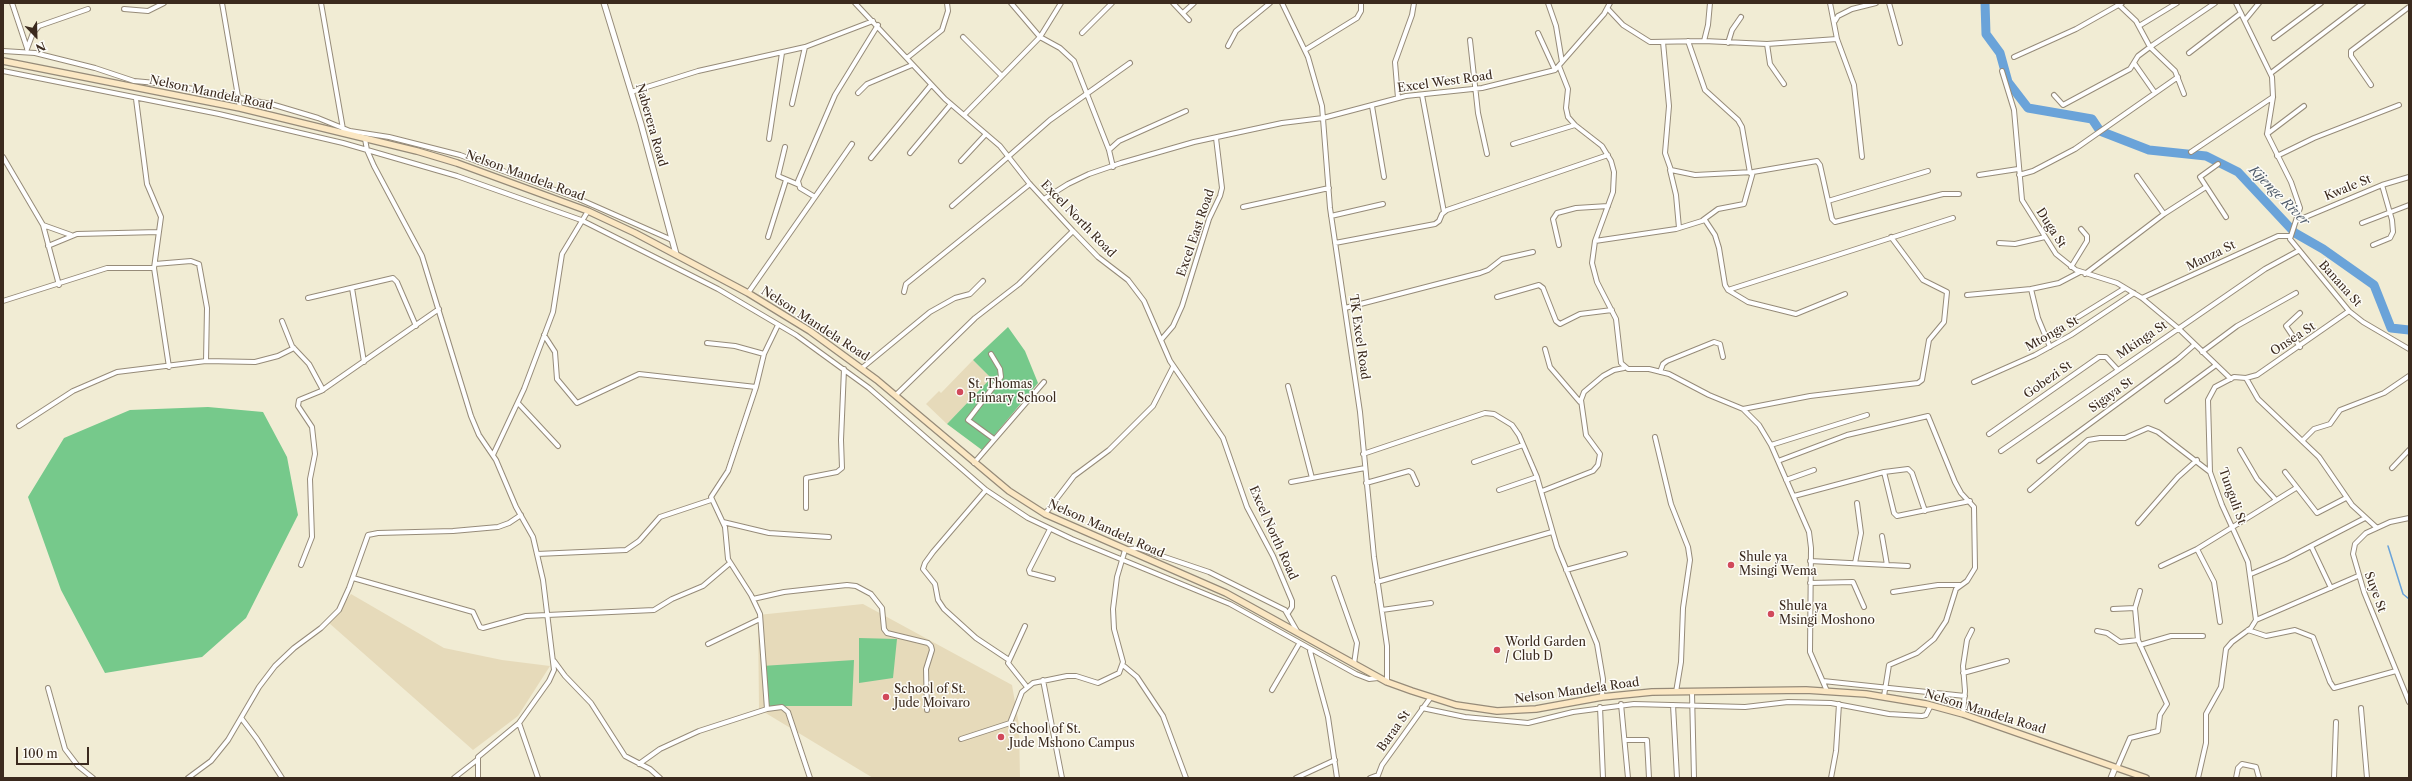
<!DOCTYPE html>
<style>
body{margin:0}
#map{position:relative;width:2412px;height:781px;overflow:hidden;background:#f1ecd4;font-family:"Libre Caslon Text",serif}
canvas{display:block}
.frame{position:absolute;inset:0;border:4px solid #3b2a1e;pointer-events:none}
.north{position:absolute;left:16px;top:16px;width:40px;height:40px;-webkit-text-stroke:3px #fdfcf7;paint-order:stroke;rotate:157deg;font-size:11px;font-weight:700;line-height:16px;text-align:center;color:#3b2a1e}
.north::after{content:'';display:block;margin:auto;width:14px;height:18px;background:#3b2a1e;clip-path:polygon(50% 0,100% 100%,50% 72%,0 100%)}
.scale{position:absolute;left:16px;top:747px;width:73px;height:18px;box-sizing:border-box;border:2px solid #3b2a1e;border-top:0;padding-left:5px;font-size:12px;line-height:14px;white-space:nowrap;color:#3b2a1e;-webkit-text-stroke:3px #fdfcf7;paint-order:stroke}
</style>
<div id="map">
<canvas width="2412" height="781"></canvas>
<div class="frame"></div>
<div class="north">N</div>
<div class="scale">100 m</div>
</div>
<script>
const ctx = document.querySelector('canvas').getContext('2d');
ctx.lineJoin = 'round';
function paint(path, color) {
  ctx.fillStyle = color;
  ctx.fill(path, 'evenodd');
}
function shape(rows) {
  const path = new Path2D();
  for (const r of rows) {
    path.moveTo(r[0], r[1]);
    for (let i = 2; i < r.length; i += 2) path.lineTo(r[i], r[i + 1]);
  }
  return path;
}
function trace(path, color, width, dash) {
  ctx.strokeStyle = color;
  ctx.lineWidth = width;
  ctx.lineCap = dash ? 'butt' : 'round';
  ctx.setLineDash(dash || []);
  ctx.stroke(path);
}
function label(font, color, halo, rows, align = 'center') {
  ctx.font = font + ' "Libre Caslon Text",serif';
  ctx.lineWidth = 3;
  ctx.setLineDash([]);
  ctx.textBaseline = 'middle';
  ctx.strokeStyle = halo;
  ctx.fillStyle = color;
  for (const [text, x, y, turn = 0] of rows) {
    ctx.save();
    ctx.translate(x, y);
    ctx.rotate((+turn || 0) * Math.PI / 180);
    ctx.textAlign = isNaN(turn) ? turn : align;
    if (halo) ctx.strokeText(text, 0, 0);
    ctx.fillText(text, 0, 0);
    ctx.restore();
  }
}
paint(shape([
 [973,360,991,378,947,424,926,404,939,391,941,393],
 [351,594,444,648,502,660,550,666,518,716,473,750,329,623],
 [863,604,1012,685,1019,725,1020,778,873,778,759,709,758,615]
]), '#e6daba');
paint(shape([
 [1008,327,1025,351,1038,383,982,450,947,424,991,378,973,360],
 [208,407,263,412,287,457,298,515,246,618,202,657,105,673,61,590,28,497,64,438,130,410],
 [859,638,897,639,893,678,859,683],
 [854,660,852,706,767,706,762,666]
]), '#76c98b');
trace(shape([
 [2388,546,2403,594,2409,599]
]), '#6aa3d9', 1.5);
trace(shape([
 [1985,3,1986,34,2000,53,2008,82,2028,108,2092,119,2100,131,2149,150,2206,156,2238,172,2295,233,2323,249,2374,285,2391,328,2409,330]
]), '#6aa3d9', 9);
const minor = shape([
 [12,3,27,48],
 [222,3,240,108],
 [321,3,343,129],
 [855,3,945,99,1000,146,1029,183,1073,231,1098,257,1128,280,1144,301,1170,361,1223,438,1247,507,1273,556,1292,601,1292,607,1288,613],
 [1011,3,1040,37,1060,48,1074,61,1109,150,1113,167],
 [1173,3,1189,20],
 [1282,3,1308,57,1322,106,1330,208,1360,412,1374,557,1387,646,1387,682],
 [1548,3,1556,26,1562,62],
 [1830,3,1837,39,1854,85,1862,157],
 [1889,3,1900,43],
 [2117,3,2136,21,2150,47,2175,71,2184,94],
 [2236,3,2272,77,2273,97,2267,134,2291,182,2300,208,2290,239,2349,311,2363,322,2409,349],
 [124,9,148,11,164,3],
 [1608,9,1623,25,1650,42,1704,41,1767,44,1837,39],
 [1183,13,1194,3],
 [2245,20,2259,3],
 [1835,21,1838,16,1852,9,1876,3],
 [2139,26,2177,3],
 [1082,33,1112,3],
 [1538,33,1555,70],
 [963,37,1002,76],
 [2274,38,2321,3],
 [1470,40,1478,113,1487,154],
 [1688,41,1705,90,1738,120,1742,127,1750,173],
 [1704,41,1708,25,1710,3],
 [1663,42,1669,106,1665,153,1671,170,1695,175,1753,172,1817,161,1820,165,1832,219,1835,222,1943,194,1959,194],
 [1728,43,1732,30,1741,17],
 [1767,44,1770,64,1784,84],
 [1228,46,1236,31,1270,3],
 [27,49,33,33,39,26,88,9],
 [1305,50,1357,18,1361,11,1361,3],
 [3,51,35,53,95,68,134,81,167,84,271,104,318,118,350,131,389,137,460,155,579,199,672,240],
 [2189,53,2241,13],
 [2014,57,2076,29,2122,3],
 [907,58,942,30,948,11,947,3],
 [2134,63,2155,93],
 [1559,66,1568,89,1566,108,1568,117,1575,125,1602,146,1611,161,1614,172,1613,192,1595,241,1592,263,1597,282,1616,319,1621,363,1628,369,1649,369,1669,374,1709,395,1743,409,1759,425,1771,445,1809,532,1811,548,1810,652,1827,691],
 [3,71,219,114,343,143,457,176,581,220,718,289,796,335,869,388,986,490,1028,518,1072,539,1230,604,1356,674,1369,679,1378,678],
 [2002,71,2014,110,2022,200,2056,254,2076,270,2117,283,2142,298,2178,328,2231,379],
 [2271,73,2363,3],
 [2371,85,2351,56,2351,51,2409,7],
 [631,92,698,71,805,47,873,21],
 [858,93,867,84,912,65],
 [1422,95,1444,212],
 [2054,95,2063,105,2130,69,2138,56,2150,47,2215,3],
 [1398,98,1395,62,1412,15,1414,3],
 [136,99,147,184,161,217,154,268,169,367],
 [792,104,805,47],
 [1372,106,1384,177],
 [964,115,1040,37,1061,3],
 [2267,134,2304,106],
 [365,139,367,150,374,166,422,256,471,416,479,435,496,460,516,507,533,537,543,580,554,670,549,681,519,723,478,757,478,778],
 [769,139,782,53],
 [1513,144,1575,125],
 [785,147,778,176,797,184],
 [1109,150,1119,141,1186,111],
 [2191,152,2273,97],
 [910,153,951,104],
 [2277,156,2314,138,2399,105],
 [3,157,43,225,59,285],
 [871,158,931,85],
 [961,161,986,134],
 [2218,164,2200,177,2226,217],
 [1670,170,1676,195,1679,228],
 [1979,175,2018,169],
 [2019,175,2033,171,2075,149,2178,77],
 [2137,176,2164,214],
 [815,197,800,188,798,181,835,95,878,25],
 [1044,199,1068,184,1089,174,1121,163,1194,142,1282,123,1323,118,1406,96,1482,88,1555,70,1604,14,1610,3],
 [1828,201,1928,171],
 [952,206,1050,120,1130,63],
 [1243,207,1329,188],
 [1331,216,1383,204],
 [1703,220,1718,209,1744,204,1753,172],
 [2296,221,2382,185,2409,177],
 [2362,223,2409,205],
 [43,225,71,235],
 [768,237,786,180],
 [1595,241,1676,229,1705,220,1715,235,1719,248,1725,285,1728,290,1748,302,1796,314,1845,294],
 [1335,243,1435,224,1439,221,1442,214,1447,210,1608,155],
 [1999,243,2015,244,2045,237],
 [1559,245,1553,219,1557,213,1576,208,1608,206],
 [2373,245,2390,238,2393,232,2392,220,2382,185],
 [48,246,77,234,159,232],
 [155,264,191,261,199,264,207,308,206,361],
 [2071,267,2087,241,2087,236,2081,229],
 [2085,274,2164,214,2206,187],
 [352,288,364,362],
 [2031,289,2038,318,2050,347],
 [1728,290,1953,218],
 [904,292,906,284,1030,184],
 [748,293,852,144],
 [1967,295,2031,289,2059,283,2080,272],
 [1497,297,1539,285,1543,288,1556,321,1560,324,1580,314,1612,310],
 [308,298,393,278,397,282,416,326],
 [2142,298,2278,236,2290,236],
 [3,301,107,268,154,268],
 [1345,308,1480,273,1488,270,1502,259,1533,252],
 [2078,317,2125,288],
 [282,321,292,346,309,364,323,390],
 [544,335,555,352,557,379,577,403,639,374,756,387],
 [1161,340,1173,326,1182,306,1209,219,1220,196,1222,188,1216,138],
 [707,343,735,346,764,354],
 [2300,347,2286,326,2300,313],
 [1545,349,1550,367,1580,402],
 [2202,352,2237,326,2296,293],
 [991,354,1000,369,1001,377,968,420,994,439],
 [862,368,930,312,955,298,970,294,983,281],
 [1660,372,1663,364,1667,361,1714,342,1720,344,1723,357],
 [2246,378,2257,375,2349,311],
 [1974,382,2035,355,2071,335,2134,293],
 [1288,386,1312,478],
 [896,395,975,318,1019,284,1073,231],
 [2167,401,2216,365],
 [518,403,558,446],
 [1743,409,1810,396,1918,383,1922,380,1929,340,1944,322,1947,292,1923,280,1891,237],
 [19,426,73,391,117,372,206,361,255,362,278,356,294,348],
 [1989,434,2099,357,2106,357,2117,369],
 [1655,437,1671,504,1688,547,1690,560,1683,608,1681,662,1676,692],
 [2302,441,2314,429,2330,424,2340,410,2384,393,2409,376],
 [1771,445,1867,415],
 [2240,450,2257,479,2276,500],
 [2001,451,2265,269,2298,251],
 [1363,454,1485,413,1494,414,1512,425,1519,435,1537,477,1557,547,1597,644,1603,679,1602,697],
 [493,455,524,389,553,312,562,254,588,211],
 [1778,461,1847,435,1928,416,1955,482,1961,493,1974,507,1975,568,1967,581,1956,589,1946,621,1934,639,1917,653,1889,665,1884,696],
 [2039,461,2178,359,2194,345],
 [1474,462,1523,445],
 [974,463,1044,382],
 [2392,468,2409,450],
 [1884,472,1894,513,1897,516,1970,501],
 [2285,472,2317,513,2346,498],
 [1786,480,1814,470],
 [1291,482,1365,468],
 [1366,483,1409,471,1412,473,1417,484],
 [986,490,933,552,925,563,923,569,935,584,938,600,944,609,976,638,1009,660],
 [1499,490,1537,477],
 [2030,490,2088,440,2100,438,2125,438,2148,428,2158,432,2210,472],
 [1542,491,1593,471,1598,465,1600,454,1586,435,1581,400,1584,392,1603,376,1614,370,1624,368],
 [1794,496,1884,472,1908,469,1912,473,1925,511],
 [806,508,806,478,837,472,842,468,841,440,844,369],
 [1045,514,1074,476,1109,450,1153,406,1173,367],
 [2409,518,2390,522,2366,533,2355,544,2353,554,2364,592,2409,702],
 [723,522,769,533,829,537],
 [2138,523,2178,477,2197,460],
 [1050,529,1029,570,1030,573,1053,579],
 [1882,536,1887,565],
 [2311,546,2331,588],
 [2197,549,2214,582,2220,622],
 [537,554,626,550,639,541,660,517,711,500],
 [1810,561,1908,566],
 [1855,563,1861,533,1857,503],
 [301,565,312,537,310,479,315,454,312,427,298,406,299,400,321,391,439,309],
 [2161,566,2197,549,2296,488],
 [1566,570,1625,554],
 [2251,574,2286,559,2365,518],
 [353,578,473,612,480,627,483,628,526,616,654,610,672,599,703,586,730,563],
 [1334,578,1357,643,1354,664],
 [1377,582,1552,532],
 [1810,583,1853,582,1864,607],
 [1893,592,1938,585,1960,585],
 [753,599,784,592,847,585,856,586,871,594,882,608,884,629,887,633,928,643,931,646,932,650,926,669,927,710],
 [2113,609,2135,608],
 [1382,610,1431,603],
 [2256,620,2358,576],
 [1025,626,1008,663,1027,687],
 [2248,630,2266,636,2295,630,2313,637,2330,682,2334,688,2396,671],
 [2097,631,2107,633,2120,642,2138,640],
 [708,644,760,619],
 [2140,645,2171,636,2203,636],
 [1310,651,1328,717,1337,778],
 [554,661,565,676,591,703,625,756,650,769,660,778],
 [1124,666,1137,677,1163,716,1186,778],
 [1963,673,2007,661],
 [1043,680,1062,778],
 [1823,681,1965,696],
 [48,688,65,749,78,766,93,778],
 [1272,690,1299,644],
 [1692,693,1694,778],
 [1621,704,1628,778],
 [1673,705,1677,778],
 [1600,707,1603,778],
 [1422,708,1465,717,1528,723,1573,712,1634,704,1745,707,1788,702,1831,703,1889,714,1922,716,1926,715,1931,705],
 [2361,708,2367,778],
 [767,709,760,614,751,595,728,559,725,527,711,497,728,471,756,387,764,354,778,325],
 [1963,714,1965,691,1963,666,1967,640,1972,630],
 [242,719,257,739,282,778],
 [519,723,538,778],
 [961,739,1010,723,1022,692,1033,683,1067,676,1076,676,1098,683,1119,673,1123,662,1114,629,1113,609,1117,577,1125,550,1138,548,1209,572,1285,610,1297,631],
 [1625,740,1647,740,1649,778],
 [639,764,660,749,699,731,767,709,782,707,788,712,810,778],
 [2117,768,2130,738,2158,731,2160,715,2167,704,2138,640,2135,608,2140,591],
 [188,778,211,761,228,740,259,687,275,666,294,648,321,628,339,610,349,588,368,535,378,533,453,531,498,527,509,523,521,515],
 [454,778,477,760],
 [1296,778,1335,760],
 [1370,778,1378,775],
 [1377,778,1382,765,1431,697],
 [1831,778,1836,751,1839,704],
 [2198,778,2206,743,2206,714,2221,687,2226,649,2232,642,2251,628,2256,620,2248,562,2222,505,2210,472,2208,400,2215,387,2234,377,2246,378,2258,399,2319,457,2352,505,2377,528],
 [2236,778,2238,768,2242,764,2256,767,2259,778],
 [2334,778,2336,722]
]);
const tertiary = shape([
 [604,3,641,124,676,254],
 [2111,778,2115,768]
]);
const secondary = shape([
 [3,61,240,108,417,151,457,163,588,211,635,233,748,293,810,331,877,380,1009,491,1045,514,1226,593,1358,666,1387,682,1412,691,1456,705,1497,711,1536,709,1602,697,1652,692,1806,690,1866,694,1926,704,1963,714,2146,778]
]);
trace(minor, '#968b79', 6);
trace(tertiary, '#968b79', 7);
trace(secondary, '#968b79', 8);
trace(minor, '#fff', 4);
trace(tertiary, '#fff', 5);
trace(secondary, '#fbe7c3', 5.5);
for (const [x, y, r, color] of [
 [960,392,4,"#d1495b"],
 [1731,565,4,"#d1495b"],
 [1771,614,4,"#d1495b"],
 [1497,650,4,"#d1495b"],
 [886,697,4,"#d1495b"],
 [1001,737,4,"#d1495b"]
]) {
  const dot = new Path2D();
  dot.arc(x, y, r, 0, 2 * Math.PI);
  ctx.fillStyle = color;
  ctx.fill(dot);
  trace(dot, '#fdfcf7', 1.5);
}
label('12px', '#3b2a1e', '#fdfcf7', [
 ["Excel West Road",1445,82,-8],
 ["Nelson Mandela Road",211,93,12],
 ["Naberera Road",651,125,74],
 ["Nelson Mandela Road",525,176,20],
 ["Kwale St",2348,188,-22],
 ["Excel North Road",1078,219,46],
 ["Duga St",2051,228,57],
 ["Excel East Road",1196,233,-71],
 ["Manza St",2211,256,-26],
 ["Banana St",2340,284,48],
 ["Nelson Mandela Road",815,324,33],
 ["Mtonga St",2052,334,-29],
 ["TK Excel Road",1359,337,82],
 ["Onsea St",2293,339,-33],
 ["Mkinga St",2142,340,-34],
 ["Gobezi St",2048,380,-35],
 ["Sigaya St",2111,395,-36],
 ["Tunguli St",2232,496,70],
 ["Nelson Mandela Road",1106,529,24],
 ["Excel North Road",1273,533,66],
 ["Suye St",2375,592,70],
 ["Nelson Mandela Road",1577,691,-8],
 ["Nelson Mandela Road",1985,712,17],
 ["Baraa St",1394,731,-55]
]);
label('12px', '#3b2a1e', '#fdfcf7', [
 ["St. Thomas",968,385],
 ["Primary School",968,399],
 ["Shule ya",1739,558],
 ["Msingi Wema",1739,572],
 ["Shule ya",1779,607],
 ["Msingi Moshono",1779,621],
 ["World Garden",1505,643],
 ["/ Club D",1505,657],
 ["School of St.",894,690],
 ["Jude Moivaro",894,704],
 ["School of St.",1009,730],
 ["Jude Mshono Campus",1009,744]
], 'left');
label('italic 13px', '#4e5a69', '#fdfcf7', [
 ["Kijenge River",2279,196,45]
]);
</script>
